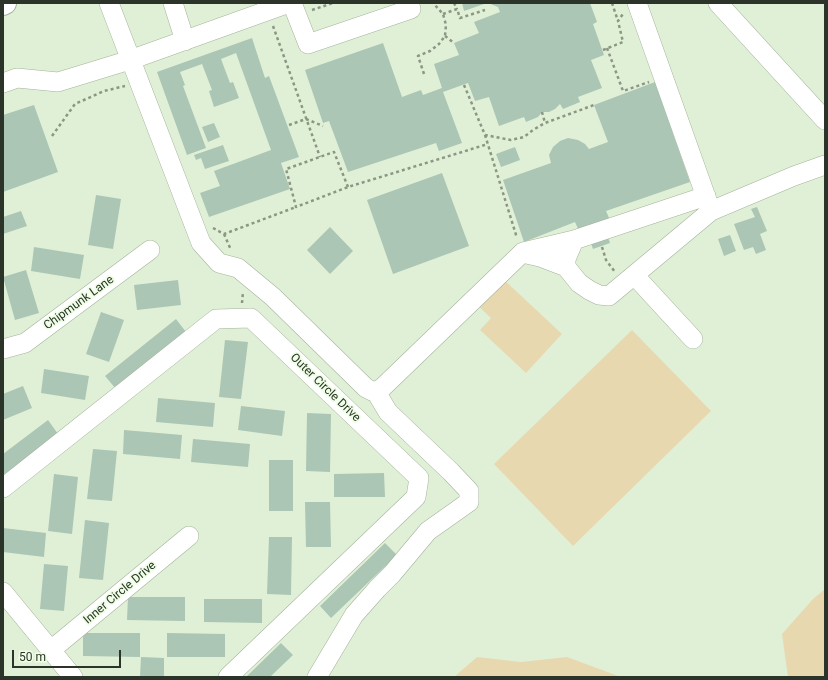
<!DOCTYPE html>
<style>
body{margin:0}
#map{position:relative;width:828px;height:680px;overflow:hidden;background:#e0f0d6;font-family:Roboto,sans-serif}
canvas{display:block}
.frame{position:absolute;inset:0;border:4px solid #2c3329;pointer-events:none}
.scale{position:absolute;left:12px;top:650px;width:109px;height:18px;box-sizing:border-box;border:2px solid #2c3329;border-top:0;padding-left:5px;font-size:12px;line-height:14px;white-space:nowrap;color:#2c3329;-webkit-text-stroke:3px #edfee4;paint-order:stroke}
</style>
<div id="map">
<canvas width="828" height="680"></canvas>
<div class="frame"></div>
<div class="scale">50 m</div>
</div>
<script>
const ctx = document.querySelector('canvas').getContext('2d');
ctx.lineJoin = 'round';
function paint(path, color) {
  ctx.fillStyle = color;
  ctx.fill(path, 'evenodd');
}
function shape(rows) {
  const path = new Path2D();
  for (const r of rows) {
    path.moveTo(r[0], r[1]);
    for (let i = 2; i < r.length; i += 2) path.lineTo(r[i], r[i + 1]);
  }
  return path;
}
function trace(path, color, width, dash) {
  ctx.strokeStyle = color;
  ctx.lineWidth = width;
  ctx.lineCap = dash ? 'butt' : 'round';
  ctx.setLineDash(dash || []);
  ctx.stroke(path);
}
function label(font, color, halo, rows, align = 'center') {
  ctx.font = font + ' Roboto,sans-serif';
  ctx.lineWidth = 3.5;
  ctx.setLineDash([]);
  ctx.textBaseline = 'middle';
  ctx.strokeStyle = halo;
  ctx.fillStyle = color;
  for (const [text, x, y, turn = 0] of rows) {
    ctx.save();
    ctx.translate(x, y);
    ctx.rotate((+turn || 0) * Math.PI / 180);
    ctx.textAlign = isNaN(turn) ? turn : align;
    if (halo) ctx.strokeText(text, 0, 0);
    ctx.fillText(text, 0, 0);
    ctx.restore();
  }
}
paint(shape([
 [501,277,562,334,526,373,480,330,491,318,476,304],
 [632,330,711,411,573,546,494,464],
 [825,589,825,677,788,677,782,634,813,599],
 [477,657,521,662,567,657,621,677,454,677]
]), '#e8d8b0');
paint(shape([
 [462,3,487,3,464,11],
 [488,3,590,3,597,22,593,24,604,55,591,60,602,88,578,97,580,102,563,109,560,104,555,109,549,112,542,112,538,117,526,122,524,117,499,126,489,97,475,101,468,83,443,92,462,143,439,151,436,143,348,172,329,121,323,123,305,70,383,43,402,97,421,90,423,95,442,88,434,64,459,55,454,43,479,33,474,22,500,12,498,7],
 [252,38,265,78,269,76,299,157,281,163,290,189,209,217,200,193,220,186,214,171,271,150,236,53,221,59,230,83,233,82,239,98,214,107,209,91,212,90,202,64,180,72,185,85,183,86,206,148,187,155,157,72],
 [655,82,690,182,606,211,610,220,603,222,610,243,593,249,586,229,579,231,575,222,524,242,503,180,551,163,549,155,553,147,560,141,568,138,578,140,585,144,589,149,608,142,594,105],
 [34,105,58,172,3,192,3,115],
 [214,123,220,137,208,142,202,127],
 [223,145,229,161,205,169,201,158,196,160,194,155],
 [515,147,520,160,501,167,496,154],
 [442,173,469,246,393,274,367,200],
 [96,195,121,199,113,249,88,245],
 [757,207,767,231,760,234,766,250,756,254,753,247,744,250,734,224,755,217,751,209],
 [21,211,27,226,3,234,3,217],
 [330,227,353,251,330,274,307,250],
 [730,235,736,251,724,256,718,239],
 [34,247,84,255,80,279,31,271],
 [26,270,39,313,15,320,3,277],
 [178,280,181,305,137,310,134,285],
 [101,312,124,320,109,362,86,354],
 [176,319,186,332,116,389,105,376],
 [225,340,248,342,241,399,219,397],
 [44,369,89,376,85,400,41,393],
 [23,386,32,408,3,420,3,394],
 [158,398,215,403,213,427,156,422],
 [241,406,285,411,282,436,238,430],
 [307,413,331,414,330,472,306,471],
 [48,420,58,434,3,475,3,454],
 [124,430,182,435,180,459,123,454],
 [193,439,250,444,248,467,191,462],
 [93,449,117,451,112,501,87,499],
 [269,460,293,460,293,511,269,511],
 [384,473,385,497,334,497,334,474],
 [54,474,78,477,72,534,48,531],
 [305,502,330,502,331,547,306,547],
 [85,520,109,523,103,580,79,578],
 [3,528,46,533,44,557,3,552],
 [269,537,292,537,291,595,267,594],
 [385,543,397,555,331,618,320,606],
 [44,564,68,566,64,611,40,609],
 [128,597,185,597,185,621,127,620],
 [204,599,262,599,262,623,204,622],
 [83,633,140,633,140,657,83,656],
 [167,633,225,634,225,657,167,657],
 [281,643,293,655,270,677,246,677],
 [141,657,164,658,164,677,140,677]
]), '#abc6b4');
const minor = shape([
 [109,3,201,243,219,263,238,268,273,297,366,388,372,391,376,392,383,387,522,253,540,257,566,267,579,283,589,290,599,295,609,296,711,211,794,176,825,165],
 [173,3,185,41],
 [292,3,308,44,411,9,409,3],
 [637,3,711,211],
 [718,3,825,120],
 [3,83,17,78,58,82,130,60,289,3],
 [523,252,574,240],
 [566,267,566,259,574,240,706,196],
 [635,276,693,339],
 [3,349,25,343,150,250],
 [3,488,216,319,251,318,419,478,416,497,228,677],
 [3,592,73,677],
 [51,650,189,536],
 [317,677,354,615,377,589,392,574,428,531,469,502,469,491,451,472,388,412,376,392]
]);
const major = shape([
 [3,4,5,3]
]);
trace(minor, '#a3b39a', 20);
trace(major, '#a3b39a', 24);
trace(shape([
 [454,3,457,9],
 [612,3,618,21],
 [312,10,333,3],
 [443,14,457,9,460,18,485,10],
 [273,26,320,157],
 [445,36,454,43],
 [607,48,623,91,649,82],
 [603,50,623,42,618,21,623,14],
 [424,74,418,56,430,51,439,44,445,36,446,25,443,14,433,3],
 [464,85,485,135,511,140,524,137,533,130,545,123,594,105],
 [542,112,545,123],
 [289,125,306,119,323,126],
 [485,135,517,238],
 [52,136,75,104,104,91,125,86],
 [348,187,334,152,286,169,296,207,348,187,488,144],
 [213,228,224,234,296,207],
 [224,234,231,250],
 [602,247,606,260,615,272],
 [242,303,243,292]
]), '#8b9684', 2.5, [3, 3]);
trace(minor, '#fff', 19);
trace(major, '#fff', 22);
label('12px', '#2c3329', '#edfee4', [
 ["Chipmunk Lane",79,303,-36],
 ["Outer Circle Drive",325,388,44],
 ["Inner Circle Drive",120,593,-40]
]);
</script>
